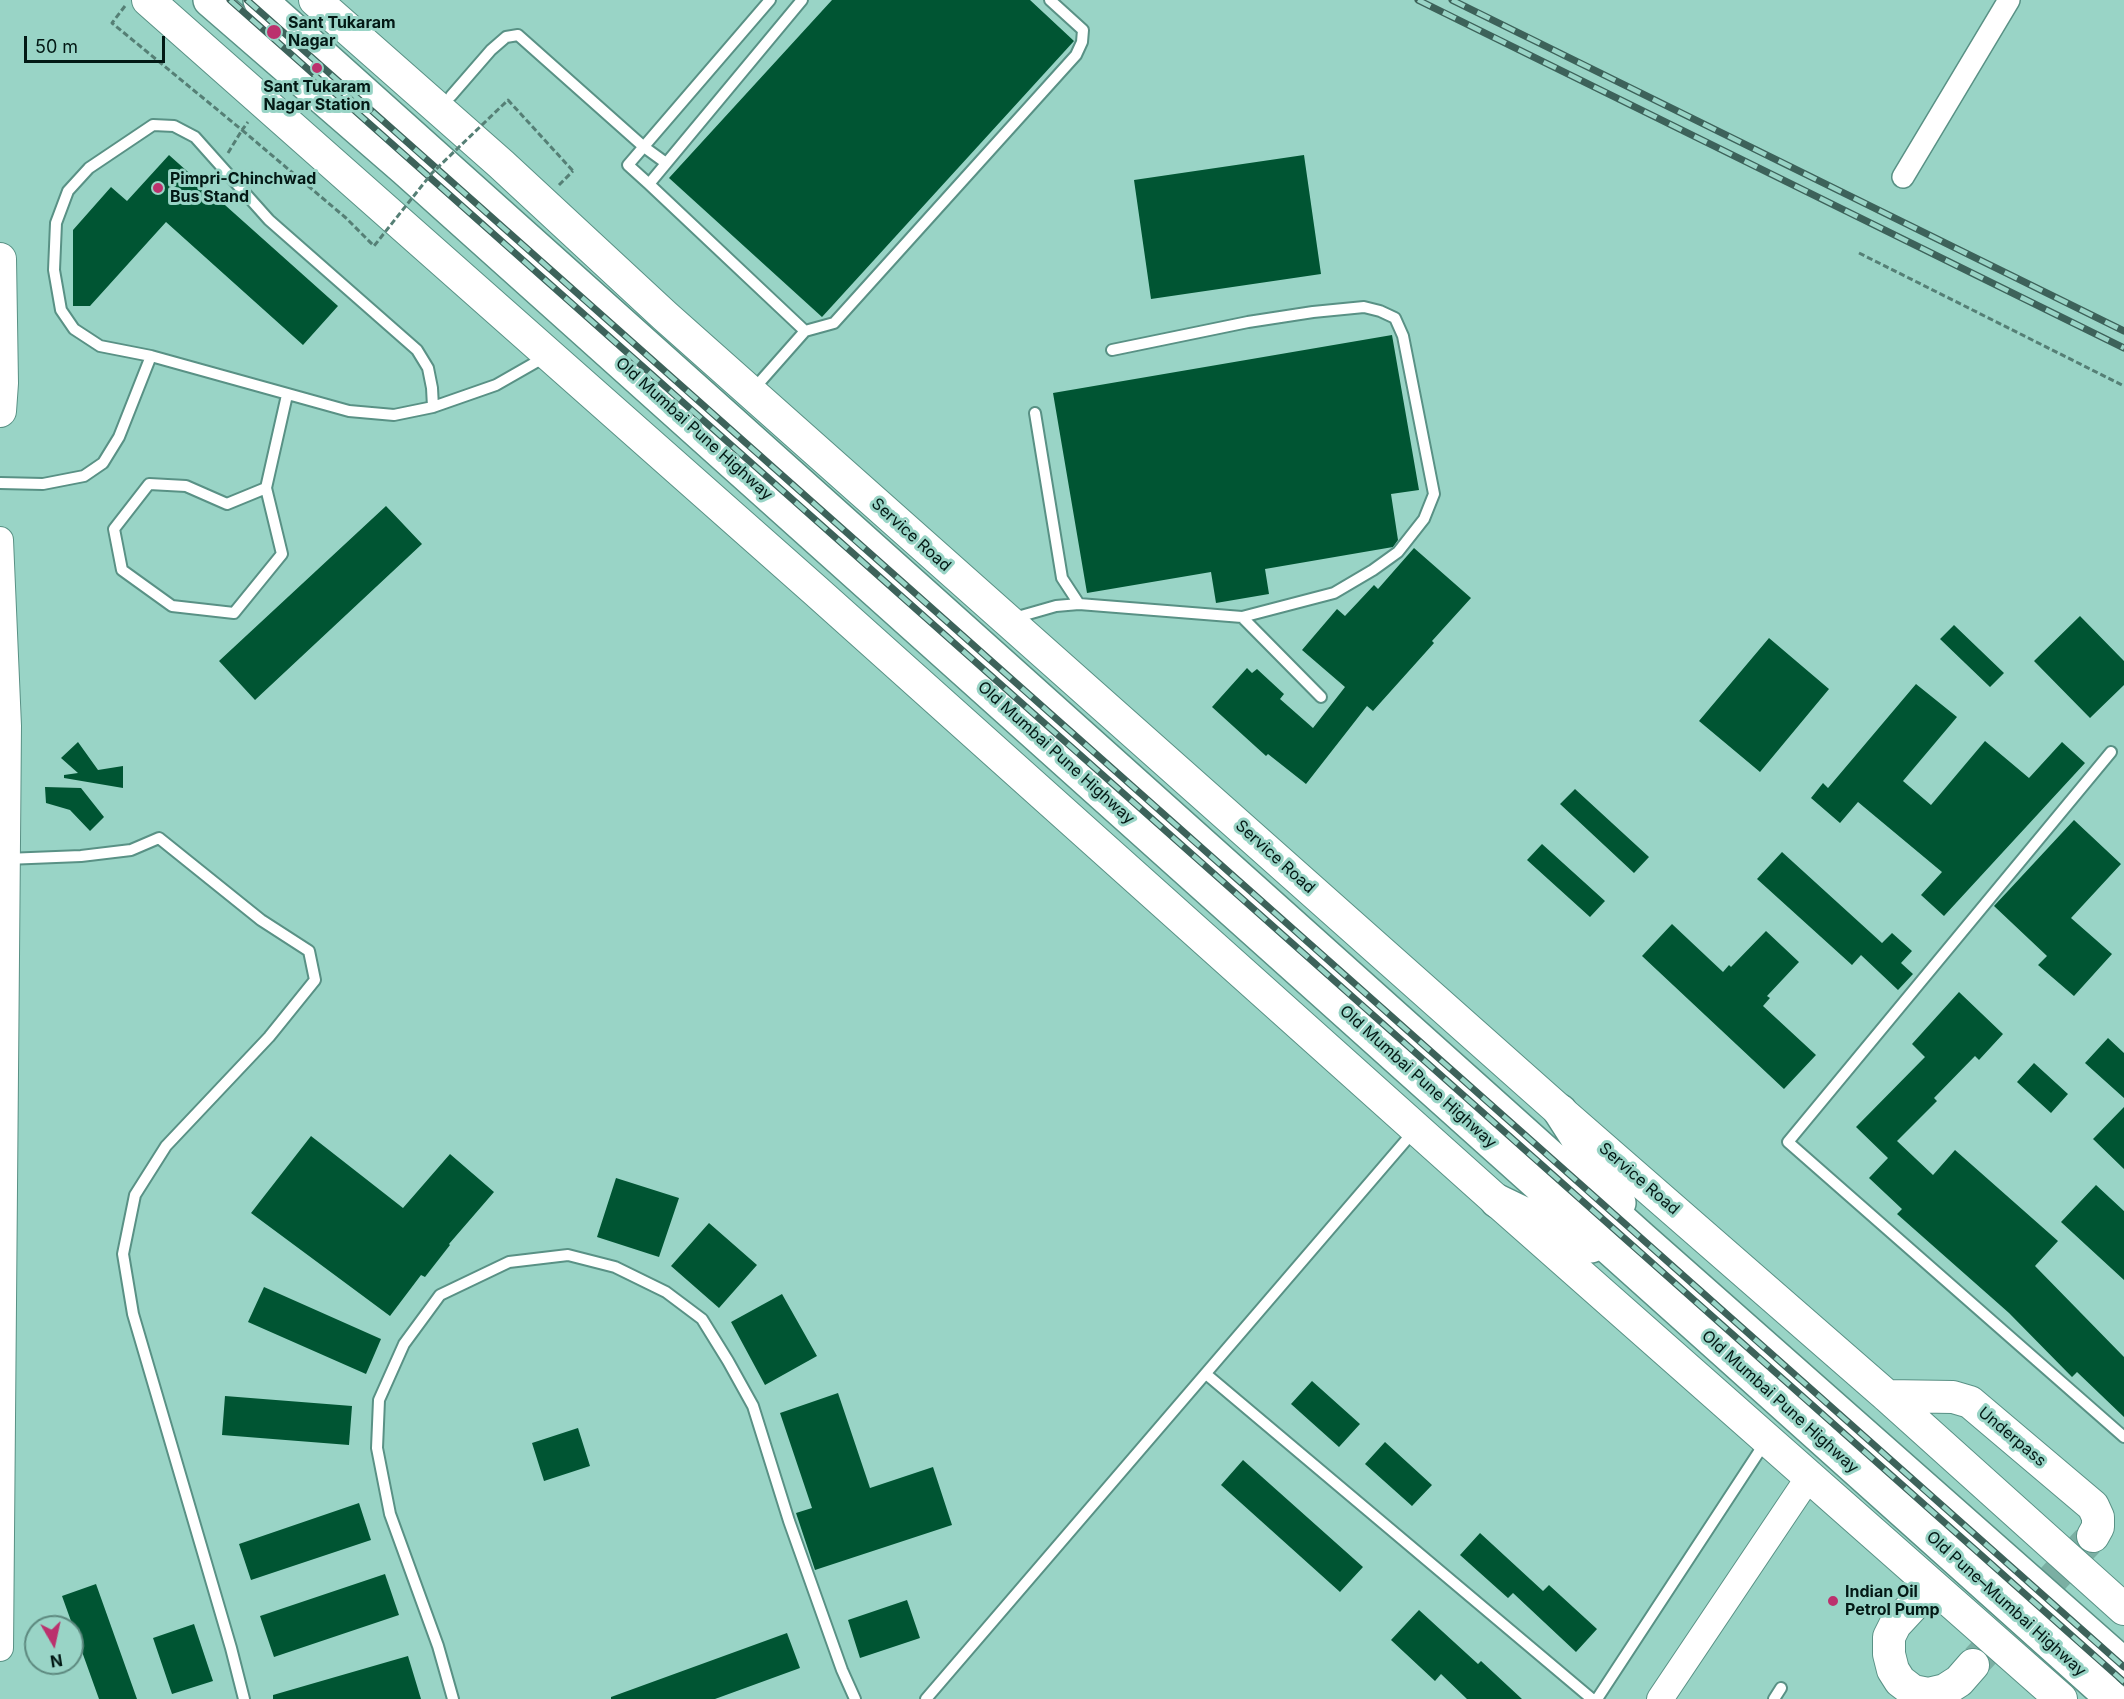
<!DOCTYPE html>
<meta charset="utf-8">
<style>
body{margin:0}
#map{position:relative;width:2124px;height:1699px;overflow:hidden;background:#99d4c6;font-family:Inter,sans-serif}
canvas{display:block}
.north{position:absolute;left:24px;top:1615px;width:60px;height:60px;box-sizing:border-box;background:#99d4c6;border:2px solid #5d897f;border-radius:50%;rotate:171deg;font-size:16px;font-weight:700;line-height:24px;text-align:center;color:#031915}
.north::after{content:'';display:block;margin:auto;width:21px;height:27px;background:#bb316d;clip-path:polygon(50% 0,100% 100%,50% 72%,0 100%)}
.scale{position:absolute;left:24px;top:36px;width:141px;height:27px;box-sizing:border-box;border:3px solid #031915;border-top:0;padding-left:8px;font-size:18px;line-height:21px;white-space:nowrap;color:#031915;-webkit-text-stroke:4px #99d4c6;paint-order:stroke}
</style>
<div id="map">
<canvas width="2124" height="1699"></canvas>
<div class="north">N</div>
<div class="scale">50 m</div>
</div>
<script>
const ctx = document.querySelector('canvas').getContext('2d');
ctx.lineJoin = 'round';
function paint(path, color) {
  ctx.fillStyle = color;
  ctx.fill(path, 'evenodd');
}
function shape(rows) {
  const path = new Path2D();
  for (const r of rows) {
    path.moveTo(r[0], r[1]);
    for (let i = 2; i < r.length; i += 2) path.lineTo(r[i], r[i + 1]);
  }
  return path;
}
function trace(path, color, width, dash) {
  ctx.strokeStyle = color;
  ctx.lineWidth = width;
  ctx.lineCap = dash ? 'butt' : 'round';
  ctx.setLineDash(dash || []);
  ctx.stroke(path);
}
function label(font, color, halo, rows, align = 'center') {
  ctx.font = font + ' Inter,sans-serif';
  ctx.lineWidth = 6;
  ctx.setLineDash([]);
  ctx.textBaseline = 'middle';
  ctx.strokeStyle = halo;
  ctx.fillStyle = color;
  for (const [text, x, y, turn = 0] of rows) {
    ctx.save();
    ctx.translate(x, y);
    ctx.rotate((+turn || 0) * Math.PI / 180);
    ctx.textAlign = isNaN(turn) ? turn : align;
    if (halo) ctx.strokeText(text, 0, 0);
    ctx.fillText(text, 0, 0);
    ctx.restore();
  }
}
paint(shape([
 [832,0,1030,0,1074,41,822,317,669,178],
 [169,155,338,306,303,345,166,222,90,306,73,306,73,230,111,187,127,201],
 [1304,155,1321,274,1151,299,1134,180],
 [1392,335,1419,490,1391,494,1398,540,1393,547,1265,569,1269,594,1216,603,1211,572,1087,593,1053,393],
 [386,506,422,544,255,700,219,661],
 [1414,548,1471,598,1432,641,1434,643,1373,711,1367,706,1306,784,1268,754,1266,756,1212,707,1247,668,1252,673,1257,669,1284,694,1280,699,1313,728,1345,687,1302,650,1337,609,1345,616,1374,585,1378,589],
 [2080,616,2124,661,2124,685,2090,718,2034,661],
 [1954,625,2004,673,1990,687,1940,639],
 [1769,638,1829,689,1760,772,1699,721],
 [1916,684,1957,717,1903,781,1931,805,1985,741,2029,778,2062,742,2085,763,1944,916,1921,895,1942,872,1858,802,1840,823,1811,798,1823,783,1828,788],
 [78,742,98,770,123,766,123,788,64,778,64,775,78,773,61,758],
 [45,787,81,788,104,817,90,831,70,810,46,803],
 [1575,789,1649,857,1634,873,1560,804],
 [2074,820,2121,864,2071,918,2112,954,2074,996,2038,965,2047,956,1994,906],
 [1542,844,1605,901,1590,917,1527,860],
 [1782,852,1882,943,1892,933,1912,951,1901,963,1913,974,1898,990,1861,955,1852,965,1757,879],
 [1672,924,1723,972,1729,965,1731,967,1766,931,1799,962,1767,996,1770,998,1763,1006,1816,1055,1784,1089,1642,956],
 [1959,992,2003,1034,1979,1060,1975,1056,1934,1098,1937,1101,1897,1141,1933,1175,1955,1150,2058,1241,2035,1266,2124,1357,2124,1417,2077,1372,2072,1377,2009,1313,1897,1214,1902,1209,1869,1178,1888,1158,1856,1127,1925,1057,1912,1044],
 [2108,1038,2124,1053,2124,1098,2085,1063],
 [2034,1063,2068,1094,2051,1113,2017,1082],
 [2124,1107,2124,1169,2093,1139],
 [311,1136,403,1208,450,1154,494,1192,449,1244,450,1245,425,1277,421,1275,390,1316,251,1213],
 [616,1178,679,1198,659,1257,597,1237],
 [2096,1185,2124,1211,2124,1280,2061,1222],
 [709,1223,757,1265,719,1308,671,1266],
 [264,1287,381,1339,366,1374,248,1322],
 [782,1294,817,1356,765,1385,731,1322],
 [1312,1381,1360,1424,1339,1447,1291,1404],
 [838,1393,870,1488,933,1467,952,1525,815,1570,796,1513,812,1508,780,1413],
 [225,1396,352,1406,349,1445,222,1435],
 [578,1428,590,1466,544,1481,532,1443],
 [1385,1442,1432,1485,1412,1506,1365,1464],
 [1243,1460,1363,1567,1340,1592,1221,1485],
 [359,1503,371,1540,251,1580,239,1544],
 [1480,1533,1543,1591,1549,1585,1597,1629,1576,1652,1513,1593,1508,1598,1460,1555],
 [385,1574,399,1615,274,1657,260,1616],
 [96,1584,137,1699,99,1699,62,1596],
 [907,1600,920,1638,860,1658,848,1620],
 [1419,1610,1478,1664,1481,1661,1522,1699,1467,1699,1441,1674,1435,1681,1391,1640],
 [194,1624,213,1681,172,1694,153,1638],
 [787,1633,800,1668,715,1699,611,1699,611,1697],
 [408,1656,421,1699,273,1699,273,1695]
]), '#053');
trace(shape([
 [1977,1660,2088,1541]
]), '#7bafa3', 32, [32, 16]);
const service = shape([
 [770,0,628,165,649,184,805,331],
 [451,96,491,50,506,37,518,35,644,147,666,163],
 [649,184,802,0],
 [151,356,100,346,74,329,61,310,54,270,56,223,68,191,89,168,153,125,174,126,195,137,269,220,417,350,428,368,432,388,433,407],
 [752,391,805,331,834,323,1076,55,1082,42,1083,30,1050,0],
 [1035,413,1062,578,1079,604],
 [0,483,43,484,84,476,103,463,119,437,151,356,349,411,394,415,433,407,496,385,545,357],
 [266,488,227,504,186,486,149,484,114,529,122,570,172,606,234,613,282,554,266,488,287,395],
 [1242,617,1321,697],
 [1014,618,1056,606,1079,604,1242,617,1334,593,1373,570,1398,552,1424,519,1434,494,1403,336,1395,318,1380,311,1364,307,1313,312,1248,322,1112,350],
 [2111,752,1788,1142,2124,1437],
 [6,859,81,856,131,850,159,838,261,920,309,951,315,980,269,1037,166,1146,135,1195,123,1254,133,1314,231,1648,244,1699],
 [1206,1374,1592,1699],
 [453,1699,438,1646,390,1514,377,1448,379,1400,404,1344,440,1295,509,1262,568,1255,615,1267,666,1292,702,1319,728,1361,753,1406,789,1521,842,1670,855,1699],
 [926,1699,1414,1131],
 [1597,1699,1766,1441],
 [1774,1699,1781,1688]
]);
const minor = shape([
 [1903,177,2009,0]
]);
const tertiary = shape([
 [0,540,8,726,0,1648],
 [1660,1699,1809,1477]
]);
const primary = shape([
 [148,0,816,591,1497,1201,2061,1699],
 [315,0,501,164,665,316,1560,1111,1887,1396,2124,1609],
 [0,259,2,383,0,411],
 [1887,1396,1953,1397,1970,1402,2093,1506,2098,1517,2098,1527,2093,1536],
 [1932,1585,1895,1625,1889,1637,1889,1654,1893,1670,1900,1681,1913,1691,1928,1694,1945,1690,1959,1681,1973,1665]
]);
const trunk = shape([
 [210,0,405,169,2113,1699],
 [260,0,1642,1239,2124,1665],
 [1560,1111,1619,1203],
 [1497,1201,1591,1246]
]);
trace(service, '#599185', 14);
trace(minor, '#599185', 24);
trace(tertiary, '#599185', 28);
trace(primary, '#599185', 34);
trace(trunk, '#599185', 36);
trace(shape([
 [125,6,112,23,242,130,248,122],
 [228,153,242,130,294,174],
 [559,185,573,171],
 [1859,253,2124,386]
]), '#557f75', 3, [6, 3]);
trace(service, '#fff', 10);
trace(minor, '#fff', 21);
trace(tertiary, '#fff', 26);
trace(primary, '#fff', 32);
trace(trunk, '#fff', 33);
const rail = shape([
 [230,0,2124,1682],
 [247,0,2124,1667],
 [1418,0,2124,348],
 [1452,0,2124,331]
]);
trace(rail, '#3d625a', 7);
trace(rail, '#99d4c6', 4.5, [14]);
trace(shape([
 [294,174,346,218,374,246,432,173,508,100,573,171]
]), '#557f75', 3, [6, 3]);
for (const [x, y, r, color] of [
 [274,32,8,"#bb316d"],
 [317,68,6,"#bb316d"],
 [158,188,6,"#bb316d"],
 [1833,1601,6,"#bb316d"]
]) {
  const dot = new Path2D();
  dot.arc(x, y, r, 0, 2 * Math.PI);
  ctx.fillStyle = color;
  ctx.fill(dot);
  trace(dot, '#99d4c6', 2);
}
label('bold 16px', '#031915', '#99d4c6', [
 ["Sant Tukaram",288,23],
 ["Nagar",288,41],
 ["Sant Tukaram",317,87,"center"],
 ["Nagar Station",317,105,"center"],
 ["Pimpri-Chinchwad",170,179],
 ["Bus Stand",170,197],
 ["Indian Oil",1845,1592],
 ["Petrol Pump",1845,1610]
], 'left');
label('16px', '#031915', '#99d4c6', [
 ["Old Mumbai Pune Highway",694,429,42],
 ["Service Road",911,535,42],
 ["Old Mumbai Pune Highway",1056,753,42],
 ["Service Road",1275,857,42],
 ["Old Mumbai Pune Highway",1418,1077,42],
 ["Service Road",1639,1179,41],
 ["Old Mumbai Pune Highway",1780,1402,42],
 ["Underpass",2012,1437,40],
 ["Old Pune–Mumbai Highway",2006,1604,42]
]);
</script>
